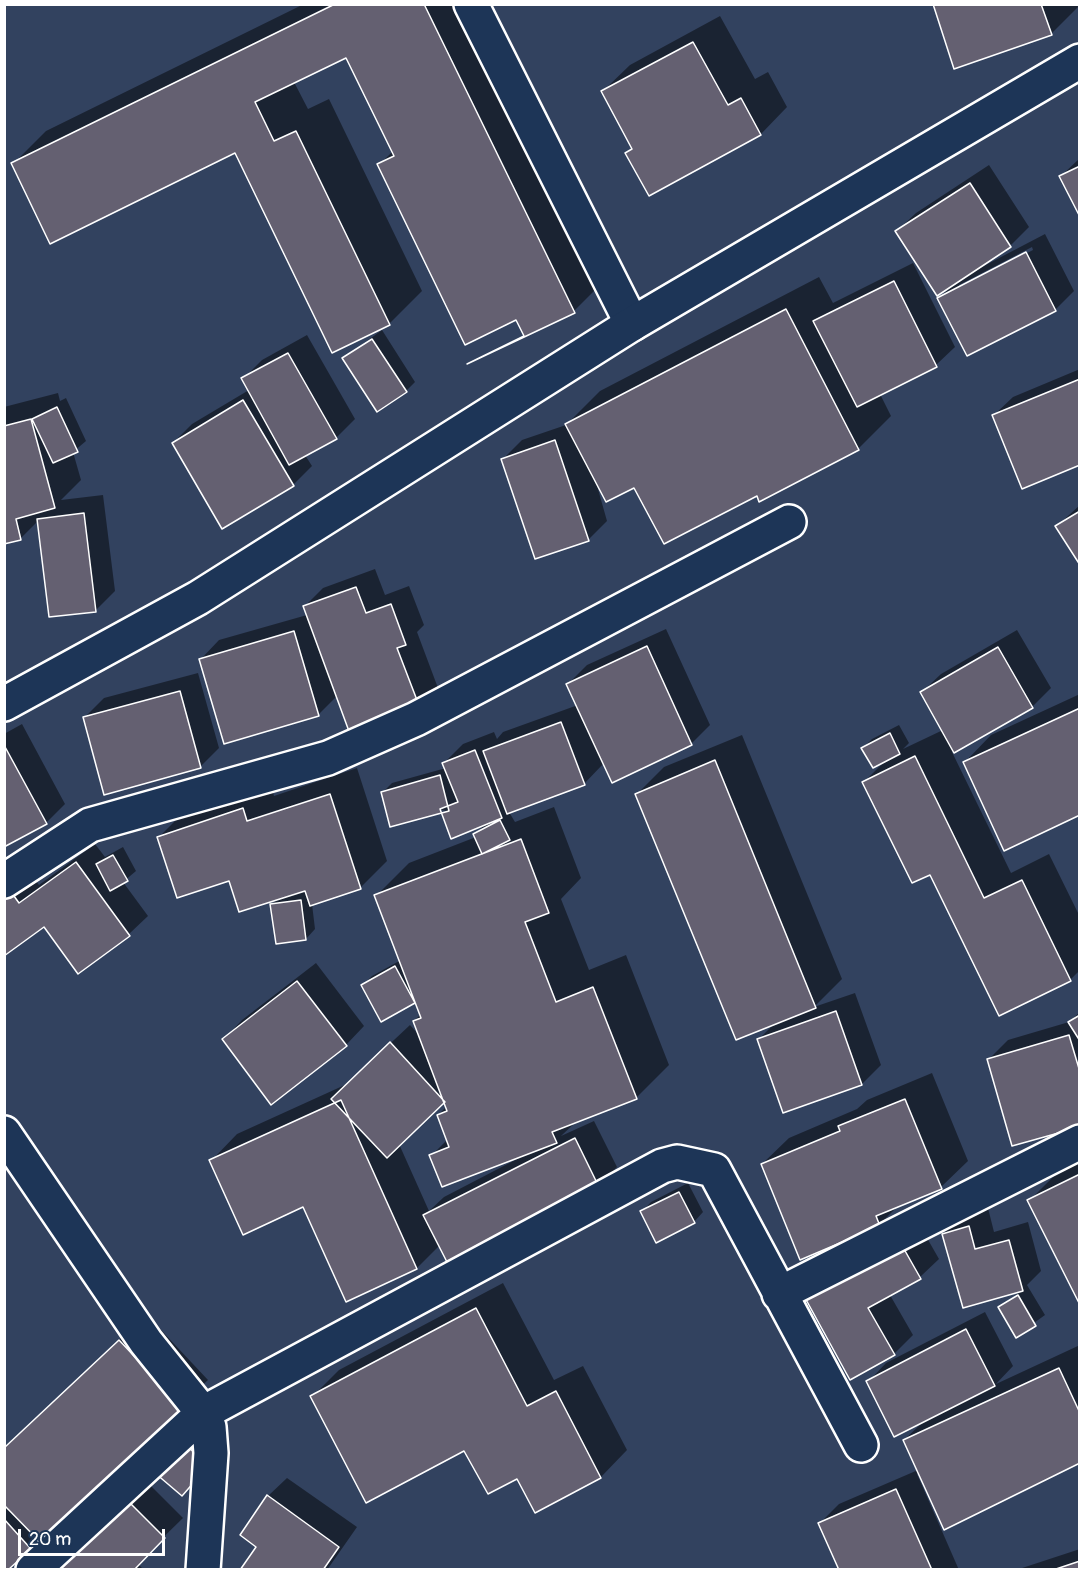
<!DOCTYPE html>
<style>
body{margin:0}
#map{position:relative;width:1084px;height:1574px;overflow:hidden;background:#32425f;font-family:Pangolin,sans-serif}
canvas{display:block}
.frame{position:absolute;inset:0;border:6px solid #fff;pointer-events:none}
.scale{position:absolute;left:18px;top:1529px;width:147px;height:27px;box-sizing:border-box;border:3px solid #fff;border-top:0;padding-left:8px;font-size:18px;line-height:21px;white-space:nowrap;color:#fff;-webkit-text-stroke:4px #1d3557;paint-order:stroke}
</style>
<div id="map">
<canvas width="1084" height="1574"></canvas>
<div class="frame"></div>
<div class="scale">20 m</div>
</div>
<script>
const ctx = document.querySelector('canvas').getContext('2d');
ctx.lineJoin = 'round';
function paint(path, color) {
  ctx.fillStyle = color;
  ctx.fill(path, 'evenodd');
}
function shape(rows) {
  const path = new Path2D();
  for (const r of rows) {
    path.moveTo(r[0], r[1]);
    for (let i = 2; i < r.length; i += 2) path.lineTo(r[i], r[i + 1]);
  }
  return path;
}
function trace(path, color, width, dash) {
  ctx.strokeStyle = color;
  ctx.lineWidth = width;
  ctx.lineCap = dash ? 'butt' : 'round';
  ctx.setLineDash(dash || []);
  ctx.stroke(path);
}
paint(shape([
 [304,4,473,4,607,278,574,311,516,318,379,165,393,151,347,56,294,82,308,109,329,99,422,291,389,324,235,151,13,164,46,131],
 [934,4,1077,4,1078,7,1051,34],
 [720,16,755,79,768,72,787,107,761,134,649,194,627,153,633,147,603,91,630,65],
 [1080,158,1080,214,1061,176],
 [989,165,1029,227,1010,246,979,266,980,268,1045,234,1074,291,1055,310,939,298,952,286,897,231,916,213],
 [1032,247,1033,250,959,288,959,285],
 [913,263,955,347,936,365,880,394,891,416,858,449,758,494,635,486,594,475,607,521,588,540,503,459,522,440,566,425,600,391,819,277,833,303],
 [382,330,415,382,406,391,344,358],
 [307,335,355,419,336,438,305,455,312,466,293,485,173,443,192,424,249,390,243,379,262,360],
 [1080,369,1080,463,994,415,1013,397],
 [58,393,60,401,66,398,86,441,73,452,81,480,61,500,103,495,115,591,96,610,38,521,21,538,4,543,4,407],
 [1080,505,1080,562,1057,526],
 [375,569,385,595,409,586,424,625,417,632,438,688,419,707,337,696,318,715,201,659,219,640,307,615,304,607,323,588],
 [666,629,710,725,691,744,604,763,584,784,509,812,515,822,554,807,581,878,561,899,589,970,626,955,669,1065,636,1098,578,1120,561,1136,594,1121,617,1167,598,1186,440,1245,417,1268,304,1205,211,1161,237,1134,347,1084,410,1025,420,1036,414,1021,421,1014,416,1000,414,1002,363,985,372,976,401,960,376,896,409,863,476,837,475,835,486,823,383,792,392,783,446,768,444,763,463,744,494,732,497,739,503,732,578,705,568,684,587,665],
 [445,1100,447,1106,438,1115,448,1139,431,1156,519,1158,444,1197,429,1211,399,1144],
 [1017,630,1051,688,1032,707,952,752,1011,873,1049,854,1080,917,1080,970,1070,980,930,873,864,782,886,760,863,748,872,739,899,725,909,743,903,749,943,730,922,692,941,674],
 [198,673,219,748,200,767,85,717,104,698],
 [1080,694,1080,814,965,762,991,735],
 [22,724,65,804,46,823,4,845,4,734],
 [742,735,842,979,814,1007,855,993,881,1065,862,1084,759,1039,776,1022,637,794,664,767],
 [357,768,387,861,360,888,312,904,315,929,306,939,271,905,277,899,230,879,159,837,186,810,270,782,274,796],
 [95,844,105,857,123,847,136,871,123,882,148,916,129,934,79,972,44,925,4,954,4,889,28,871,39,885],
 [316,963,364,1026,346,1045,224,1039,242,1020],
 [1080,1012,1080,1125,989,1059,1008,1040,1069,1022],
 [932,1073,968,1161,941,1187,900,1204,879,1225,762,1164,789,1138,857,1109,867,1100],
 [1080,1162,1080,1301,1029,1201,1056,1174],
 [688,1183,703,1212,694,1222,642,1212,651,1202],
 [988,1208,994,1232,1028,1222,1041,1271,1027,1285,1045,1315,1016,1336,1000,1308,1021,1291,943,1234,962,1215],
 [919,1224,939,1259,920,1277,890,1295,913,1335,894,1354,805,1296],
 [503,1283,554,1380,583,1366,627,1450,601,1477,536,1511,518,1477,465,1449,312,1397,339,1370],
 [985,1312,1013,1366,996,1384,1080,1345,1080,1462,945,1528,920,1473,917,1474,959,1570,840,1570,820,1523,839,1504,918,1470,904,1440,924,1421,868,1382,886,1363],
 [146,1314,208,1380,4,1570,4,1449],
 [193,1434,217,1455,192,1485,183,1443],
 [287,1478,357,1527,327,1570,241,1570,258,1546,268,1496],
 [145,1480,183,1518,137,1563,144,1570,56,1570],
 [1080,1549,1080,1570,1016,1570]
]), '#0007');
const building = shape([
 [335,4,424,4,575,313,467,364,524,336,516,320,465,345,377,164,394,156,346,58,255,102,274,141,296,131,390,325,332,353,235,153,50,244,11,163,335,4],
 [933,4,1041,4,1052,35,954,69,933,4],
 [693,42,728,105,741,98,761,135,649,196,625,153,632,149,601,91,693,42],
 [1080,166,1080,217,1059,176,1080,166],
 [970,183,1011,247,937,296,895,231,970,183],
 [1026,252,1056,311,967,356,937,298,1026,252],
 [894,281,937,367,857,407,813,321,894,281],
 [786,309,859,450,759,502,757,496,664,544,634,488,606,502,565,424,786,309],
 [372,339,407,392,377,412,342,358,372,339],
 [288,353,337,439,289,465,241,378,288,353],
 [1080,379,1080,465,1022,489,992,415,1080,379],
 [243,400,294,486,222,529,172,443,243,400],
 [57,407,78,452,53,463,32,419,57,407],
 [31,419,55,508,16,519,21,540,4,544,4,426,31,419],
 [555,440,589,541,535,559,501,459,555,440],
 [1080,511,1080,565,1055,526,1080,511],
 [84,513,96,612,49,617,37,519,84,513],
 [356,587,366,613,391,604,406,645,397,648,420,708,350,734,303,606,356,587],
 [294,631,319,716,224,744,199,659,294,631],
 [647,646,692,745,612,783,566,684,647,646],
 [998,647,1033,708,954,753,920,692,998,647],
 [180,691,201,768,104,795,83,717,180,691],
 [1080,708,1080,815,1004,851,963,762,1080,708],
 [561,722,585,785,507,814,483,751,561,722],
 [890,733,900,754,873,768,861,748,890,733],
 [4,745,47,824,4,847,4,745],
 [475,750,502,818,451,839,440,809,458,802,442,763,475,750],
 [915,756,984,898,1022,880,1071,981,999,1016,930,875,912,883,862,782,915,756],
 [715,760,816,1008,736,1040,635,794,715,760],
 [440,775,449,811,390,827,381,792,440,775],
 [330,794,361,889,310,906,305,891,239,912,229,881,177,898,157,837,243,808,247,821,330,794],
 [500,820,510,840,482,854,473,834,500,820],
 [521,839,549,913,525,922,556,1002,593,987,637,1099,552,1132,557,1143,442,1187,429,1155,449,1147,437,1115,447,1111,413,1021,421,1018,374,895,521,839],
 [113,855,128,881,110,891,96,864,113,855],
 [76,862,130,936,78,974,44,927,4,956,4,892,9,889,19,903,76,862],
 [301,900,306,940,276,944,270,904,301,900],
 [395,966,415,1003,381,1022,361,985,395,966],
 [297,981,347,1046,271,1105,222,1039,297,981],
 [836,1011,862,1085,783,1113,757,1039,836,1011],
 [1080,1015,1080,1041,1068,1022,1080,1015],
 [1069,1035,1080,1072,1080,1127,1012,1146,987,1059,1069,1035],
 [390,1042,445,1102,387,1158,331,1099,390,1042],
 [905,1099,942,1189,876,1216,880,1226,800,1260,761,1164,840,1131,838,1126,905,1099],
 [341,1100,417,1269,346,1302,303,1207,243,1235,209,1160,341,1100],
 [575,1138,599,1187,448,1264,423,1215,575,1138],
 [1080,1174,1080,1305,1027,1200,1080,1174],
 [679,1192,695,1223,656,1243,640,1211,679,1192],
 [969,1226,975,1249,1009,1240,1023,1291,963,1308,942,1234,969,1226],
 [900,1242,921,1279,868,1308,895,1355,850,1380,804,1296,900,1242],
 [1018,1295,1036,1326,1016,1338,998,1307,1018,1295],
 [476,1308,527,1406,556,1391,601,1478,535,1513,517,1479,488,1494,464,1451,366,1503,310,1396,476,1308],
 [966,1329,995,1386,894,1437,866,1381,966,1329],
 [119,1340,183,1408,41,1543,4,1505,4,1448,119,1340],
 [1059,1368,1080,1413,1080,1463,944,1530,903,1440,1059,1368],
 [182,1442,209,1465,182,1496,155,1473,182,1442],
 [896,1489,932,1570,839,1570,818,1523,896,1489],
 [267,1495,339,1547,323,1570,240,1570,256,1547,240,1535,267,1495],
 [125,1498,165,1538,134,1570,54,1570,125,1498],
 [4,1519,31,1549,8,1570,4,1570,4,1519],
 [1080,1561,1080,1570,1053,1570,1080,1561]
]);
paint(building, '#646071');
trace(building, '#fff', 1.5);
const minor = shape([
 [471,4,632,324],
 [4,881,90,825,328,758,416,719,789,522],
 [4,1133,146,1342,203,1413,209,1427,211,1453,203,1570],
 [779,1294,1080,1142],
 [33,1570,203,1413,662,1166,677,1162,714,1170,861,1445]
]);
const tertiary = shape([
 [4,704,198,598,632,324,1080,61]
]);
trace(minor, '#fff', 38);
trace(tertiary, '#fff', 38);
trace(minor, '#1d3557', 33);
trace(tertiary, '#1d3557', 33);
</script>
